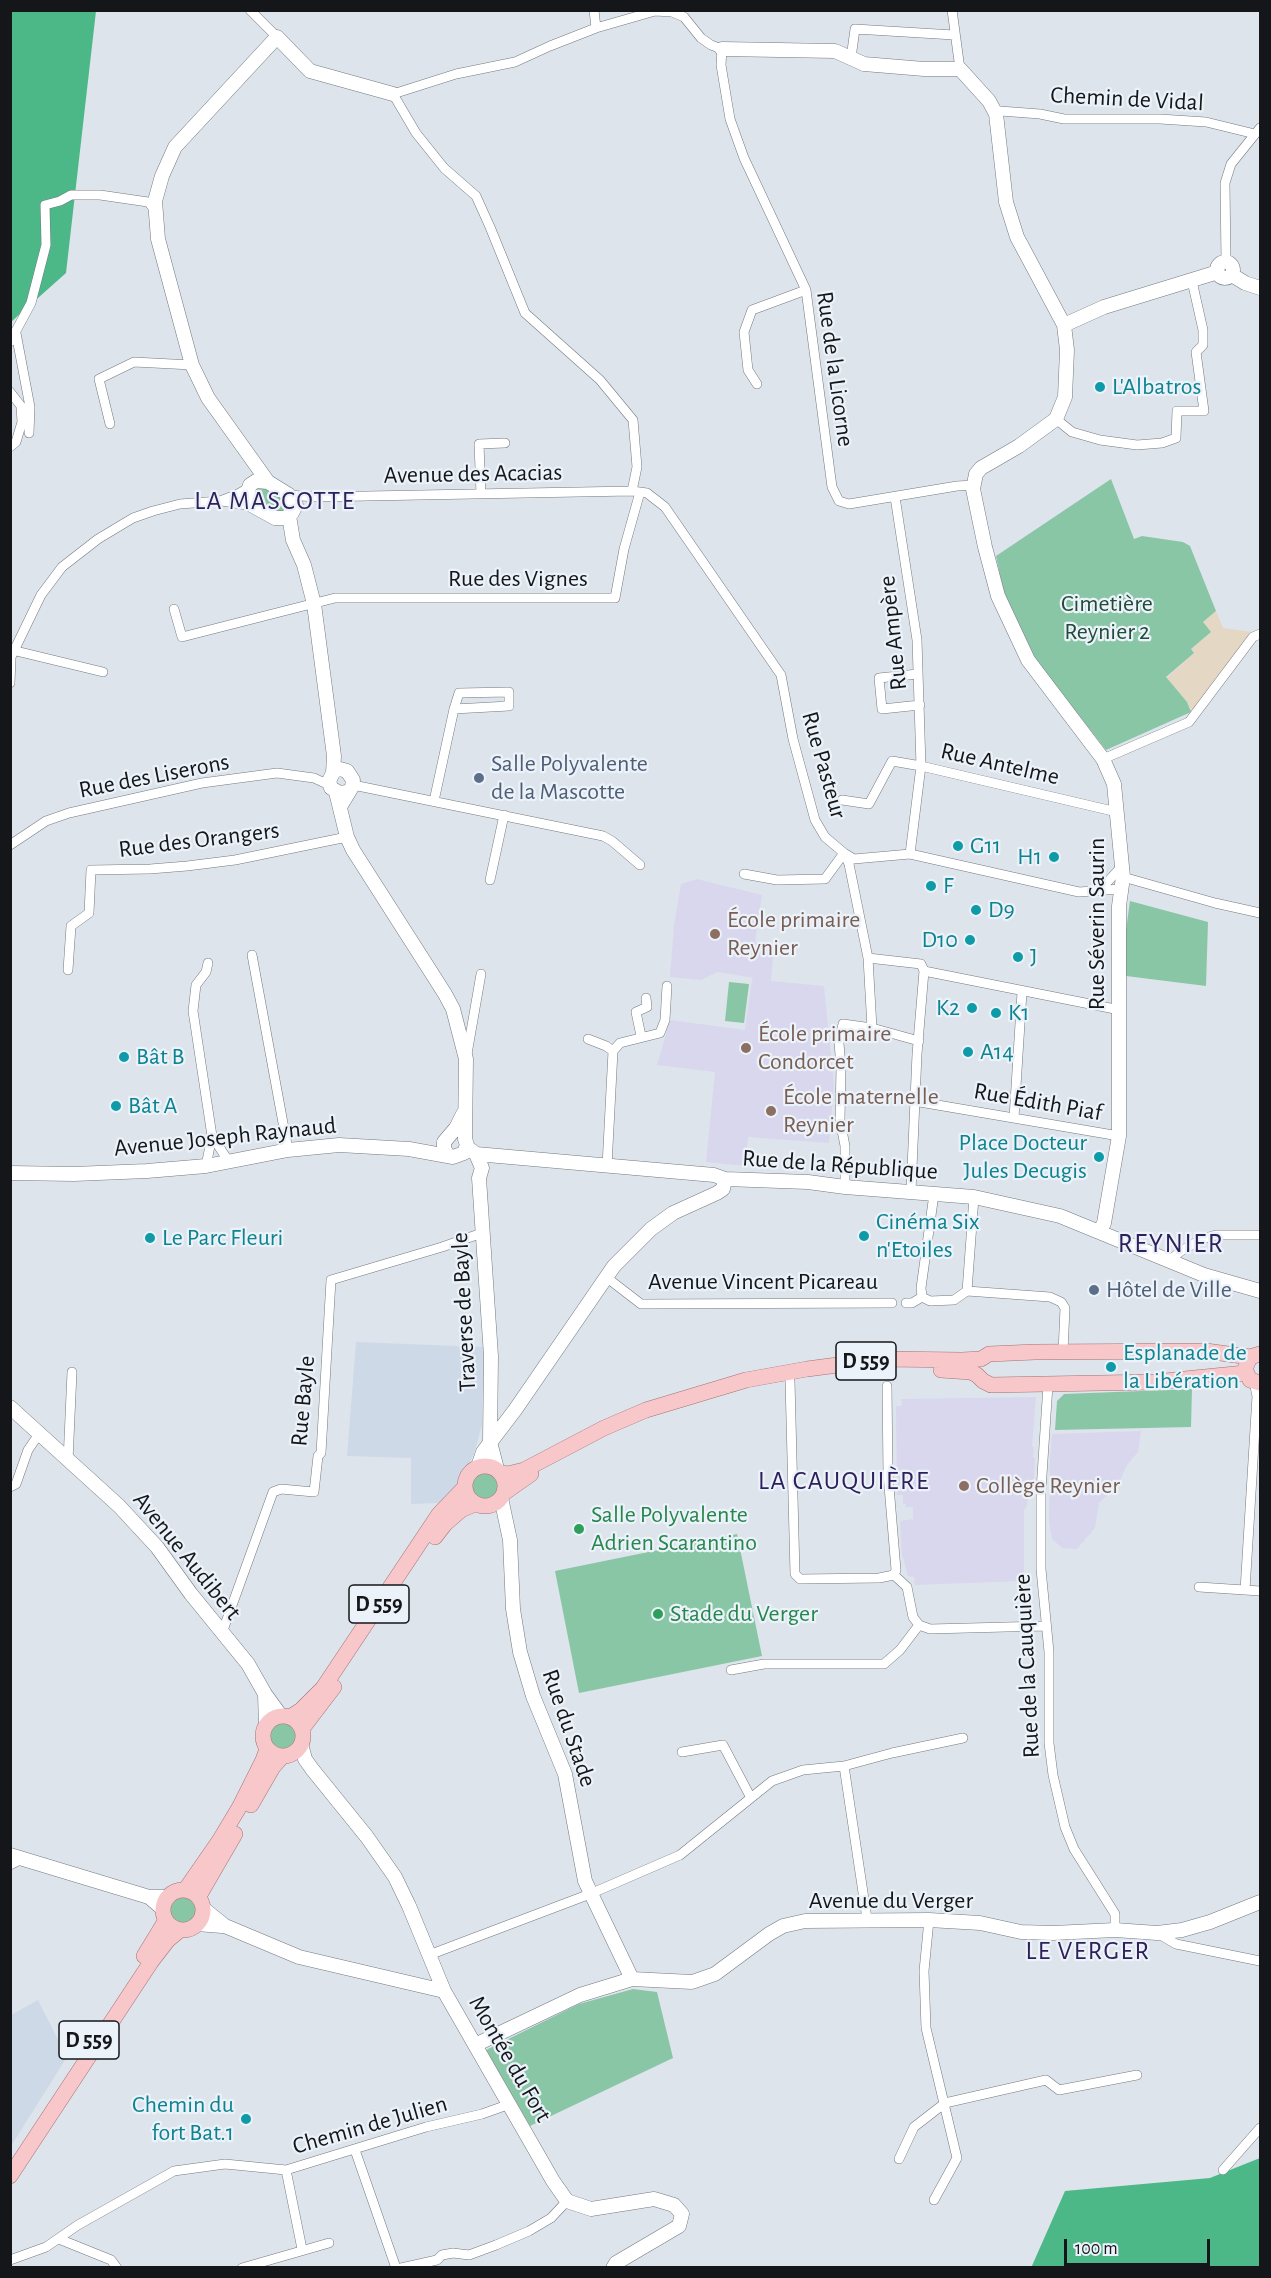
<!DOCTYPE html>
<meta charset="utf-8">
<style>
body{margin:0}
#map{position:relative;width:1271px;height:2278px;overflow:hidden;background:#dee4ec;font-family:"Alegreya Sans",sans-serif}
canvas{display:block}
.frame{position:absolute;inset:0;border:12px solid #141619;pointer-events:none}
.scale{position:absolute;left:1064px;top:2239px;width:146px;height:27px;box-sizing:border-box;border:3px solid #141619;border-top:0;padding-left:8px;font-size:18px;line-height:21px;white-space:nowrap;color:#141619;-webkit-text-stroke:4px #ecf2f9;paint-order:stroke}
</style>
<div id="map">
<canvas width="1271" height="2278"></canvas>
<div class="frame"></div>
<div class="scale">100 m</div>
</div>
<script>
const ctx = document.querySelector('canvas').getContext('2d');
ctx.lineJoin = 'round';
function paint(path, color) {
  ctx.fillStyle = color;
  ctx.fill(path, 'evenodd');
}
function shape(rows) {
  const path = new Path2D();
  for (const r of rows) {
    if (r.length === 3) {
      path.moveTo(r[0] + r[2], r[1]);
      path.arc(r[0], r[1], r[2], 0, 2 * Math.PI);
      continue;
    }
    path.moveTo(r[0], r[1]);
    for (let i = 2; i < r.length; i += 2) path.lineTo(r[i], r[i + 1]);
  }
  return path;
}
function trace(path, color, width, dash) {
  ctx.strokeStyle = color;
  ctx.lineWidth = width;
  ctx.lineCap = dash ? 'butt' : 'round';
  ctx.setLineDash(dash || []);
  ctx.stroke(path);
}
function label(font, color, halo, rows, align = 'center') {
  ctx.font = font + ' "Alegreya Sans",sans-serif';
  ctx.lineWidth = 4.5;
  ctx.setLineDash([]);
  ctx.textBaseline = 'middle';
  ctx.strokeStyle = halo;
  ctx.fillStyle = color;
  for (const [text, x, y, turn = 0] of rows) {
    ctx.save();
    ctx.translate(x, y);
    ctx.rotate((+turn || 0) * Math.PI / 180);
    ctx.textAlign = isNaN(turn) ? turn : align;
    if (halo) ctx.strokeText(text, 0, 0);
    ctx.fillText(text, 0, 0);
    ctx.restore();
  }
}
paint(shape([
 [356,1342,484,1347,482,1425,474,1454,450,1498,438,1503,411,1504,411,1458,347,1456],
 [38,2000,67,2057,11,2146,11,2015]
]), '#ced9e7');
paint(shape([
 [1216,611,1223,628,1253,632,1191,712,1187,702,1165,679,1194,653,1191,649,1210,633,1202,623]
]), '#e4d8c4');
paint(shape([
 [697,879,762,895,755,942,774,945,771,981,824,986,834,1086,829,1143,748,1137,745,1166,706,1162,715,1072,657,1065,670,1020,745,1030,752,979,754,978,718,972,701,980,670,977,674,925,681,884],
 [1036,1397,1032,1447,1034,1447,1033,1457,1035,1458,1034,1478,1026,1508,1024,1509,1024,1581,915,1585,914,1577,908,1576,902,1554,900,1521,913,1519,913,1507,906,1507,906,1504,903,1504,903,1495,897,1495,896,1406,902,1406,901,1399],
 [1141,1431,1138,1452,1127,1465,1118,1485,1099,1503,1095,1528,1077,1549,1062,1548,1052,1539,1049,1521,1050,1457,1052,1434]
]), '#d9d7ed');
paint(shape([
 [1111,479,1134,539,1142,536,1183,542,1190,546,1216,611,1203,622,1211,632,1191,649,1194,653,1166,677,1187,702,1191,712,1106,750,1036,660,1004,594,996,556],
 [250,485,289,495,289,516,253,506],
 [1130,901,1208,922,1206,986,1126,976,1126,930],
 [729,982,749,984,744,1023,725,1021],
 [1192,1389,1191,1427,1055,1430,1057,1401,1064,1394],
 [484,1486,20],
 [737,1534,762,1656,579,1693,555,1571],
 [283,1737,20],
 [184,1910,20],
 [633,1989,657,1992,673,2058,530,2126,486,2050,579,2004]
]), '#89c6a6');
paint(shape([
 [11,11,96,11,66,273,11,322],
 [1260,2158,1260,2267,1031,2268,1065,2191,1210,2178]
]), '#4cb888');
const street = shape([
 [250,10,277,37],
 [594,10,596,28],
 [952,10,960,69],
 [851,58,855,29,954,35],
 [996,114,1000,111,1040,114,1064,119,1160,119,1206,122,1255,134],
 [1226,261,1225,183,1231,164,1260,128],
 [16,333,30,407,29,433],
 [10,342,31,303,46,245,45,205,60,201,71,195,100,195,148,202,156,211],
 [757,384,748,370,744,332,752,310,806,290],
 [10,392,21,406,22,422,16,442,10,447],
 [1056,419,1072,432,1100,440,1137,445,1162,443,1176,438,1177,411,1204,411,1196,352,1203,345,1203,330,1192,281],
 [110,424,99,379,134,362,192,365],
 [632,491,637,467,633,420,600,380,525,313,490,227,476,196,444,168,416,133,393,94,456,74,515,62,550,46,596,28,655,11,672,12,684,17,701,38,711,45,722,49,721,65,730,119,744,158,806,290,832,487,839,501,849,504,957,486,974,485],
 [481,494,479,444,505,443],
 [289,495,315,497,632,491,647,493,665,507,781,675,793,739,815,820,825,837,844,853,849,864,868,958,921,964,924,971,917,1054,911,1191],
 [222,501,253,506],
 [174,609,182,637,335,598,615,598,624,549,640,492],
 [16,651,103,672],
 [10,659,41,595,62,567,98,539,133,518,153,511,180,504,220,501,236,495,249,488],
 [918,674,879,678,882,709,920,705],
 [10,683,11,658],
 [1103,759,1189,722,1253,637,1260,634],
 [353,785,603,836,612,841,640,865],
 [842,800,869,804,892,761,921,766,917,640,895,497],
 [434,801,454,709,459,693,509,692,509,706,454,709],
 [10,845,46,821,69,813,202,783,277,773,314,778,329,785],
 [910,854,1079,892,1121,889],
 [744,874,777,880,825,879,844,853,854,859,910,854,921,766,1117,812],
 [1123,877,1215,903,1260,913],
 [490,880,504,815],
 [1101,889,1122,866],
 [252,955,288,1150],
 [868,958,872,1028],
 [68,970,71,926,89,913,91,870,150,869,187,866,235,860,347,837],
 [924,971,1120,1010],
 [641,1036,636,1012,647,1007,646,998],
 [588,1039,606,1046,613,1051],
 [467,1054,481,974],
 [914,1101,1119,1136],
 [1014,1118,1022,992],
 [212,1136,229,1162],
 [206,1166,212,1136,193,1011,196,985,206,972,208,963],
 [607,1166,613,1051,620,1043,660,1033,665,1020,667,986],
 [845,1187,845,1146,840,1120,841,1067,839,1043,843,1024,872,1028,919,1041],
 [1170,1260,1181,1251,1202,1239,1216,1235,1260,1235],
 [606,1277,641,1304,892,1303],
 [967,1291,974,1197],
 [922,1297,921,1288,934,1194],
 [906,1303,912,1303,922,1297,930,1301,954,1300,967,1291,1050,1297,1061,1302,1065,1308,1063,1352],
 [790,1381,795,1574,800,1579,879,1578,894,1575,896,1570,888,1474,887,1386],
 [1048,1385,1041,1490,1041,1569,1049,1652,1049,1743,1053,1775,1065,1827,1074,1849,1115,1914,1115,1930],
 [68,1461,72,1372],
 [10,1487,16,1484,28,1450,39,1434],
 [894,1575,907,1587,913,1617,919,1625],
 [1199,1587,1260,1591],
 [1245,1590,1257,1396,1254,1382],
 [222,1633,273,1492,281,1489,314,1492,318,1456,321,1453,331,1280,442,1247,482,1233],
 [731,1670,764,1664,884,1664,900,1650,919,1625,930,1629,1045,1626],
 [682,1752,723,1745,751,1798],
 [844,1766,867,1919],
 [10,1865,22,1859],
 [929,1920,924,1971,926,2028,957,2158,934,2200],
 [1157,1933,1176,1944,1260,1961],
 [429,1955,590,1894,680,1855,772,1781,803,1770,844,1766,892,1753,963,1738],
 [355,2150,396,2268],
 [899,2159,914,2127,945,2103,1046,2080,1059,2090,1137,2075],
 [286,2170,302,2249],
 [1223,2170,1260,2128],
 [59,2239,111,2260,117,2268],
 [10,2260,46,2247,78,2225,174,2171,225,2164,286,2170,426,2127,482,2114,510,2104],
 [242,2268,329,2243],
 [401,2268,437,2260,442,2255,453,2253,469,2255,496,2245,529,2231,551,2218,567,2201]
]);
const secondary = shape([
 [722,49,835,51,864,64,924,69,960,69,989,101,996,114,1006,202,1017,237,1064,325,1067,350,1065,397,1056,419,1019,446,981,468,976,474,973,489,985,547,998,596,1028,660,1103,759,1114,784,1123,877,1119,906,1119,1136,1104,1223,1100,1231],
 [1225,270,8],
 [1232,275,1245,283,1260,288],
 [1064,325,1104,307,1218,272],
 [256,481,268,482,289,495,296,505,292,513,285,518,275,518,253,506,248,494,249,488,250,485,256,481],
 [268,482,208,398,192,365,158,239,155,201,162,176,175,147,277,37,310,71,393,94],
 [289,516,293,540,304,565,314,604,334,756,333,773],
 [340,807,352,787,353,780,347,771,340,769,334,771,329,781,331,788,340,793,347,792],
 [471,1150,476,1154,482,1168,479,1178,491,1356,490,1442,497,1469],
 [476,1154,714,1175,725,1179,808,1182,845,1187,974,1197,1060,1216,1204,1275,1260,1291],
 [448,1155,444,1149,444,1142,456,1128,463,1114],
 [10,1173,74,1174,147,1171,206,1166,288,1150,339,1145,409,1149,453,1157,464,1153,467,1145,465,1139,466,1059,453,1009,445,994,353,850,347,837,336,792],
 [10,1407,119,1506,157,1547,191,1594,248,1664,265,1694,281,1716],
 [478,1467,483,1452,515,1410,614,1266,651,1229,673,1213,717,1193,723,1189,725,1179],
 [501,1498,510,1540,513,1609,520,1652,533,1696,565,1774,585,1881,632,1979],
 [265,1694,266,1725],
 [301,1744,305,1759,312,1769,367,1837,395,1877,409,1906,444,1991,553,2181,567,2201,591,2209,654,2199,674,2205,682,2214,679,2226,616,2263,613,2268],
 [10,1855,149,1897,168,1897],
 [149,1897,163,1909],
 [204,1909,225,1926,299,1957,444,1991],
 [197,1924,222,1926],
 [475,2045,580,1995,632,1979,692,1982,715,1974,769,1934,783,1926,805,1921,929,1920,980,1923,1021,1932,1053,1933,1115,1930,1157,1933,1182,1930,1210,1922,1260,1902]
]);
const primary = shape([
 [1260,1354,1250,1357,1245,1369,1250,1380,1260,1383],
 [941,1370,971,1372,977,1375,983,1381,991,1385,1155,1382,1245,1373],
 [485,1486,20],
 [501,1473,508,1474,524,1470,604,1428,646,1410,746,1380,807,1369,884,1359,962,1360,981,1359,989,1354,1035,1352,1206,1351,1250,1357],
 [504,1493,531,1474],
 [435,1537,445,1524,461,1510,475,1504],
 [283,1736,20],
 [290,1717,301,1710,323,1688,439,1514,464,1488],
 [302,1729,334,1687],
 [251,1805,273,1767,282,1757],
 [183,1910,20],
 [185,1890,219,1841,240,1806,263,1760,267,1749],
 [199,1896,235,1834],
 [144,1956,166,1920],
 [10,2176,151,1962,168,1940,180,1930]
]);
trace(street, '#74797f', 10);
trace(secondary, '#74797f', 15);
trace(primary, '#a47175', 16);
trace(street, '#fff', 9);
trace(secondary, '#fff', 14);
trace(primary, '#f7c7ca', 15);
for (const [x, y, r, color] of [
 [1100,387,6,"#0f9aa8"],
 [479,778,6,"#5c6f8a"],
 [958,846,6,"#0f9aa8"],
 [1054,857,6,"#0f9aa8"],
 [931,886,6,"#0f9aa8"],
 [976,910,6,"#0f9aa8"],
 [715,934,6,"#8d6e63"],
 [970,940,6,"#0f9aa8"],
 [1018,957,6,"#0f9aa8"],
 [972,1008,6,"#0f9aa8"],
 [996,1013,6,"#0f9aa8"],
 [746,1048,6,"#8d6e63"],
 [968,1052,6,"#0f9aa8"],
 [124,1057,6,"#0f9aa8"],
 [116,1106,6,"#0f9aa8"],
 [771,1111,6,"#8d6e63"],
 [1099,1157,6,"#0f9aa8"],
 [864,1236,6,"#0f9aa8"],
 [150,1238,6,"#0f9aa8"],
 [1094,1290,6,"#5c6f8a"],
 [1111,1367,6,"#0f9aa8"],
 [964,1486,6,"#8d6e63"],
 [579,1529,6,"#2e9e5b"],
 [658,1614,6,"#2e9e5b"],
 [246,2119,6,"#0f9aa8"]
]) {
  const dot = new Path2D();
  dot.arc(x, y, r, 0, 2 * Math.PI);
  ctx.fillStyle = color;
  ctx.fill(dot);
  trace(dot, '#ecf2f9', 2);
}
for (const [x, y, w] of [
 [866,1361,60],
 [379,1604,60],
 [89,2040,60]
]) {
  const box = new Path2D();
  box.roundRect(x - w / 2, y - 19, w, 38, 4.5);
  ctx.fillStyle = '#ecf2f9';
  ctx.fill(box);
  trace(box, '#141619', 1.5);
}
label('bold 22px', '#141619', null, [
 ["D 559",866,1361],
 ["D 559",379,1604],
 ["D 559",89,2040]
]);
label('24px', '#141619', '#ecf2f9', [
 ["Chemin de Vidal",1127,99,3],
 ["Rue de la Licorne",835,369,82],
 ["Avenue des Acacias",473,474,-1],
 ["Rue des Vignes",518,579],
 ["Rue Ampère",893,633,-96],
 ["Rue Antelme",1000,764,13],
 ["Rue Pasteur",824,765,74],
 ["Rue des Liserons",154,776,-11],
 ["Rue des Orangers",199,840,-7],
 ["Rue Séverin Saurin",1097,924,-90],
 ["Rue Édith Piaf",1038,1102,10],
 ["Avenue Joseph Raynaud",225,1137,-6],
 ["Rue de la République",840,1165,4],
 ["Avenue Vincent Picareau",763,1282],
 ["Traverse de Bayle",464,1312,-93],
 ["Rue Bayle",303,1401,-85],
 ["Avenue Audibert",187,1556,51],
 ["Rue de la Cauquière",1027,1666,-93],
 ["Rue du Stade",569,1728,71],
 ["Avenue du Verger",891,1901],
 ["Montée du Fort",510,2059,60],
 ["Chemin de Julien",370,2125,-16]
]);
label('24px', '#0d838f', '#ecf2f9', [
 ["L'Albatros",1112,387],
 ["G11",970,846],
 ["H1",1042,857,"right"],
 ["F",943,886],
 ["D9",988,910],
 ["D10",958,940,"right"],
 ["J",1030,957],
 ["K2",960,1008,"right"],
 ["K1",1008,1013],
 ["A14",980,1052],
 ["Bât B",136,1057],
 ["Bât A",128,1106],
 ["Place Docteur",1087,1143,"right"],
 ["Jules Decugis",1087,1171,"right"],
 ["Cinéma Six",876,1222],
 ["n'Etoiles",876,1250],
 ["Le Parc Fleuri",162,1238],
 ["Esplanade de",1123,1353],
 ["la Libération",1123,1381],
 ["Chemin du",234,2105,"right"],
 ["fort Bat.1",234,2133,"right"]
], 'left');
label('24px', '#1f4b37', '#ecf2f9', [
 ["Cimetière",1107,604],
 ["Reynier 2",1107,632]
]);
label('24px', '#4e5e75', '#ecf2f9', [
 ["Salle Polyvalente",491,764],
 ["de la Mascotte",491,792],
 ["Hôtel de Ville",1106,1290]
], 'left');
label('24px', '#785e54', '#ecf2f9', [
 ["École primaire",727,920],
 ["Reynier",727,948],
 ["École primaire",758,1034],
 ["Condorcet",758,1062],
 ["École maternelle",783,1097],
 ["Reynier",783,1125],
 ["Collège Reynier",976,1486]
], 'left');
label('24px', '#27864d', '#ecf2f9', [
 ["Salle Polyvalente",591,1515],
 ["Adrien Scarantino",591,1543],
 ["Stade du Verger",670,1614]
], 'left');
ctx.letterSpacing = '1.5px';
label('26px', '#2e205a', '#ecf2f9', [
 ["LA MASCOTTE",275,501],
 ["LA CAUQUIÈRE",844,1481],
 ["LE VERGER",1088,1951]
]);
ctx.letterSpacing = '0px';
ctx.letterSpacing = '1.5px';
label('27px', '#2e205a', '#ecf2f9', [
 ["REYNIER",1171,1244]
]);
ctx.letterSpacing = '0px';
</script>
